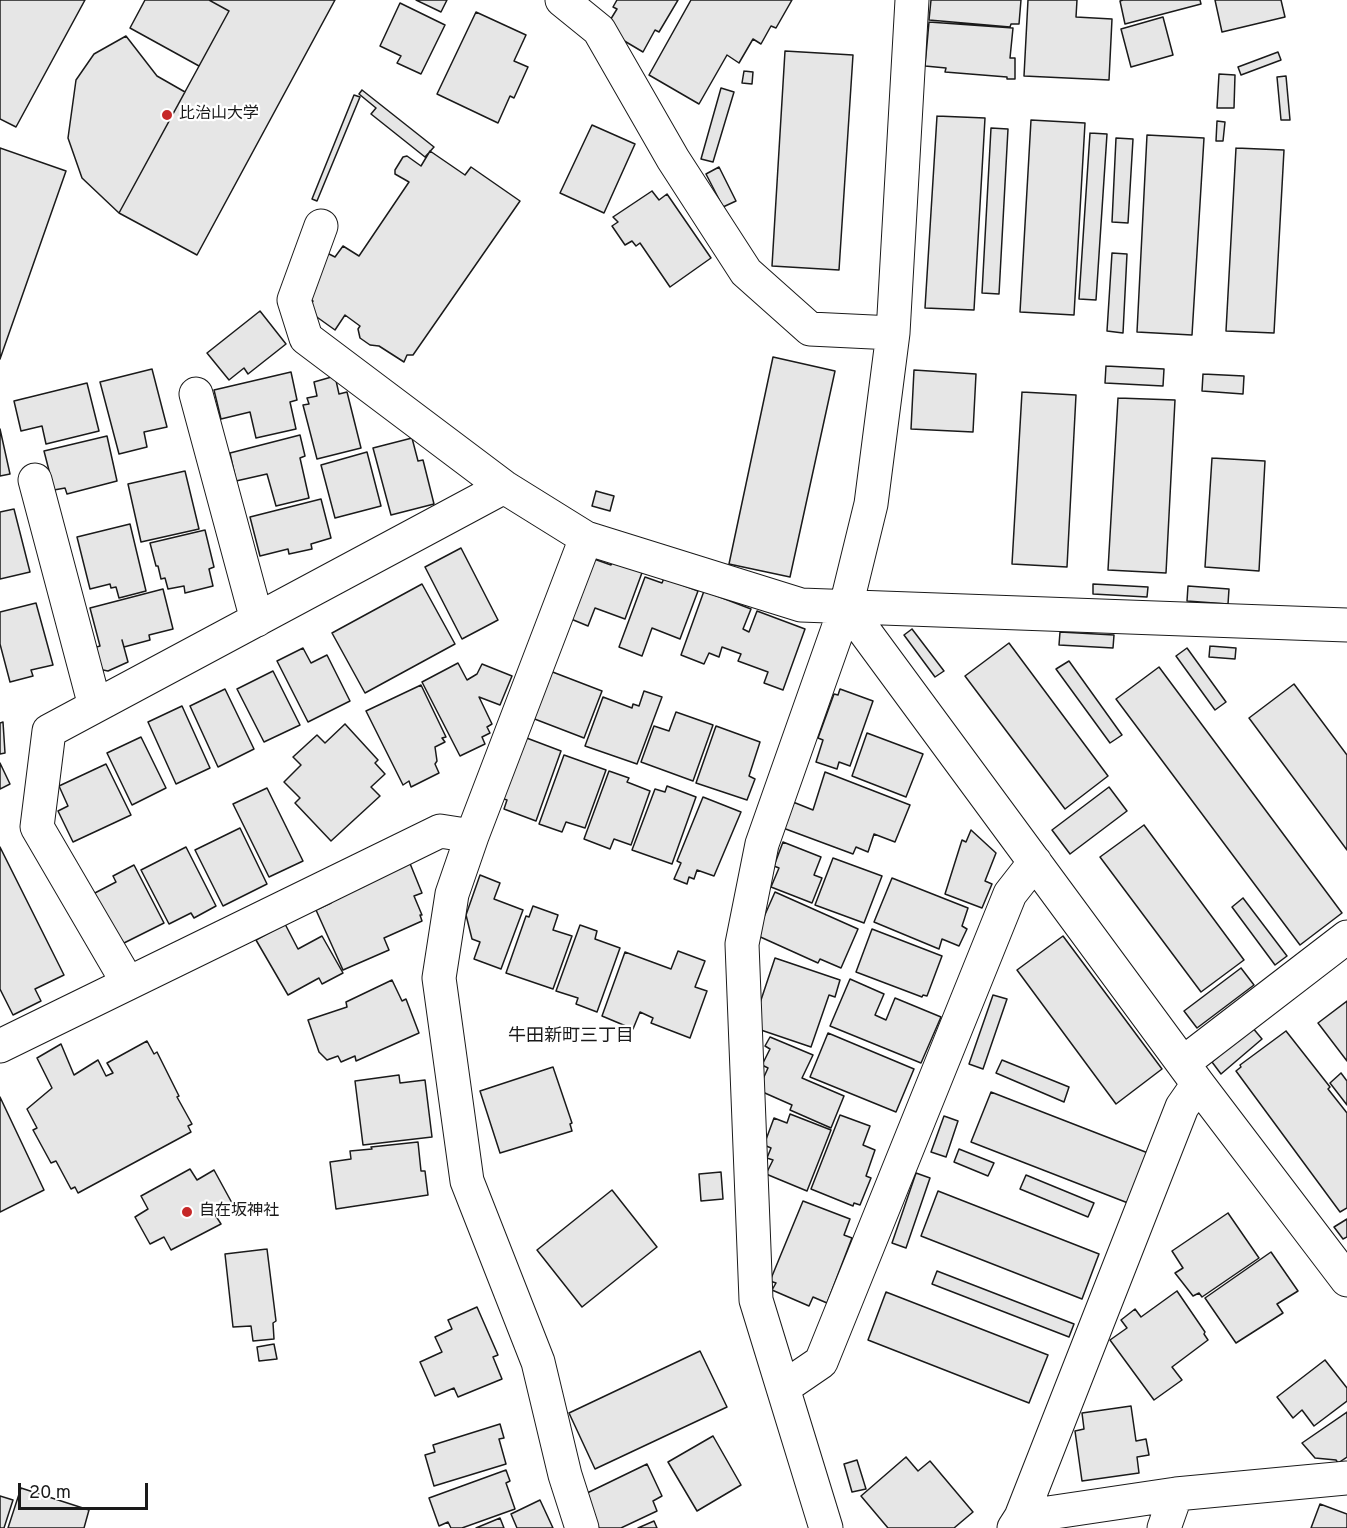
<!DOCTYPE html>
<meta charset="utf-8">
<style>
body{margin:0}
#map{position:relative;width:1347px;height:1528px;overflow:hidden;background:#fff;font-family:Overpass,sans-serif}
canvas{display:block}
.scale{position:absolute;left:18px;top:1483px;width:130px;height:27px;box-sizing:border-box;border:3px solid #1a1a1a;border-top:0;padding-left:8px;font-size:18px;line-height:21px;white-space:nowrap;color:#1a1a1a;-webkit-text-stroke:4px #fff;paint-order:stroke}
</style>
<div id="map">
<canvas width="1347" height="1528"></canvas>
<div class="scale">20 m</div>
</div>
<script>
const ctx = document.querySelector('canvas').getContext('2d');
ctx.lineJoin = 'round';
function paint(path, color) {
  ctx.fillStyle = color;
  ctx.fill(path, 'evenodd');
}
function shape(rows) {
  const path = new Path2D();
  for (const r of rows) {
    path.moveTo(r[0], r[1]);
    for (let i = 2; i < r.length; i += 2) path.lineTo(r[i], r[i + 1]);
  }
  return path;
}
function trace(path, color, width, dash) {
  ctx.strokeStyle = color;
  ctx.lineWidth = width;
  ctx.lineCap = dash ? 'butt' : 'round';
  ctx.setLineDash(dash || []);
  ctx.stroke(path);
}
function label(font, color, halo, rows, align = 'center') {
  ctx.font = font + ' Overpass,"Noto Sans JP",sans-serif';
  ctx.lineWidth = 4.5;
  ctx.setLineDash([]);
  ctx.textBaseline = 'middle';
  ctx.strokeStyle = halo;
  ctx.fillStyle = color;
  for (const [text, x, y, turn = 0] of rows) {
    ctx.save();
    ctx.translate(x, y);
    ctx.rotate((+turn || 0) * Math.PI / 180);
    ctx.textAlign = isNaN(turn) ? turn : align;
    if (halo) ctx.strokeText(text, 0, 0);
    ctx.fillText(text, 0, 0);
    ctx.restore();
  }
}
const building = shape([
 [0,0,85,0,16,127,0,119,0,0],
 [145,0,209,0,229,11,199,66,130,28,145,0],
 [209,0,335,0,197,255,119,213,229,11,209,0],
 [416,0,447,0,441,12,416,0],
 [617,0,678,0,659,32,655,30,643,52,616,36,609,22,617,9,613,7,617,0],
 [691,0,792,0,776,28,771,26,761,44,753,39,739,63,727,55,699,104,649,75,691,0],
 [931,0,1021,0,1019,24,1011,24,1010,27,929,20,931,0],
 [1028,0,1077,0,1076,17,1112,19,1109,80,1024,76,1028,0],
 [1123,0,1200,0,1201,4,1125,24,1120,1,1123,0],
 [1215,0,1281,0,1285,17,1222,32,1215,0],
 [400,3,445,25,421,74,397,63,401,56,380,46,400,3],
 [476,12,526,35,514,61,528,67,514,98,510,96,498,123,437,94,476,12],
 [1163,17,1173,55,1131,67,1121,29,1163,17],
 [929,22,1013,28,1010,58,1015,58,1015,79,1007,79,1007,77,945,72,946,68,925,66,929,22],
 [126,36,157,76,185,92,119,213,82,178,68,138,76,80,94,54,126,36],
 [785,51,853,55,839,270,772,266,785,51],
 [1278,52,1281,60,1241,75,1238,67,1278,52],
 [744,71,753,72,752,84,742,83,744,71],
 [1219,74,1235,75,1234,108,1217,108,1219,74],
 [1286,76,1290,120,1281,120,1277,77,1286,76],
 [721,88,734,92,713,162,701,159,721,88],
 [362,90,434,147,425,157,371,114,376,108,359,94,362,90],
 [354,95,360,97,317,201,312,199,354,95],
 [937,116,985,118,974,310,925,308,937,116],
 [1031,120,1085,123,1074,315,1020,312,1031,120],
 [1217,121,1225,122,1223,141,1216,141,1217,121],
 [592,125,635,144,604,213,560,193,592,125],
 [991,128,1008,129,999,294,982,293,991,128],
 [1090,133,1107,134,1096,300,1079,299,1090,133],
 [1147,135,1204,138,1192,335,1137,332,1147,135],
 [1116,138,1133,139,1128,223,1112,222,1116,138],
 [0,148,66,171,0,359,0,148],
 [1236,148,1284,150,1274,333,1226,331,1236,148],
 [430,151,465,175,471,167,520,201,413,355,407,355,404,362,379,346,370,345,360,338,358,329,360,326,345,315,335,330,307,310,313,301,304,294,321,250,335,257,343,246,359,256,409,182,395,174,395,170,403,157,407,156,421,166,430,151],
 [719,167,736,201,723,207,706,174,719,167],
 [652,191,659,200,667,194,711,258,670,287,640,243,636,246,632,241,625,245,612,226,618,222,613,217,652,191],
 [1112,253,1127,254,1123,333,1107,331,1112,253],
 [260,311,286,344,248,374,244,368,229,380,207,353,260,311],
 [773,357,835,371,790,577,729,564,773,357],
 [1106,366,1164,369,1163,386,1105,383,1106,366],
 [152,369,167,427,144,432,147,447,119,454,100,382,152,369],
 [914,370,976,374,973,432,911,429,914,370],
 [291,372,297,400,290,402,296,429,256,438,250,412,221,419,214,390,291,372],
 [1203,374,1244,376,1243,394,1202,391,1203,374],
 [335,376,339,394,347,392,361,448,317,459,303,405,309,404,307,398,317,396,314,382,335,376],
 [87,383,99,431,46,444,42,426,21,431,14,401,87,383],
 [1022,392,1076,395,1067,567,1012,564,1022,392],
 [1118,398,1175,400,1166,573,1108,570,1118,398],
 [0,429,10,474,0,476,0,429],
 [300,435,305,456,300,458,309,498,276,506,267,474,236,481,230,453,300,435],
 [107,436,117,481,67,494,65,488,54,490,44,451,107,436],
 [412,438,418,461,423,460,434,504,391,515,373,448,412,438],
 [367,452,381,506,335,518,321,465,367,452],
 [1212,458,1265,461,1259,571,1205,567,1212,458],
 [185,471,199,529,141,542,128,484,185,471],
 [596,491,614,496,610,511,592,506,596,491],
 [321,499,331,538,311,544,312,549,289,554,288,549,260,556,250,517,321,499],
 [14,509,30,572,0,579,0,512,14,509],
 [130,524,146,591,119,598,116,587,111,588,110,584,90,589,77,537,130,524],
 [205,530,214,567,209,569,213,586,185,593,184,586,168,589,165,578,161,579,158,566,156,566,150,543,205,530],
 [461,548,498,620,462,639,425,567,461,548],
 [594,559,611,565,614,559,643,570,625,619,595,608,588,626,571,619,594,559],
 [645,577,662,583,664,578,698,591,680,639,652,628,642,656,619,647,645,577],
 [422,584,455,644,365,693,332,633,422,584],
 [1093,584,1148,587,1147,597,1093,594,1093,584],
 [1188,586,1229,589,1228,604,1187,601,1188,586],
 [163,589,173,629,149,635,150,640,124,647,122,640,128,662,108,671,98,669,93,648,100,646,90,608,163,589],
 [704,591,751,609,743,629,749,632,757,611,805,629,783,690,764,683,768,672,738,661,741,654,722,647,719,657,709,653,704,664,681,655,704,591],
 [36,603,53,665,31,670,33,676,10,682,0,644,0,612,36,603],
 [912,629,944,671,935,677,904,635,912,629],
 [1060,632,1114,635,1113,648,1059,645,1060,632],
 [1009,643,1108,776,1065,809,965,676,1009,643],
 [1210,646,1236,648,1235,659,1209,657,1210,646],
 [303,648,311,663,327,655,350,701,308,722,277,661,303,648],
 [1187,648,1226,702,1215,710,1176,656,1187,648],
 [1069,661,1122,735,1110,743,1056,669,1069,661],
 [458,663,467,680,477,674,482,664,512,676,500,705,479,697,492,724,487,727,490,733,482,737,485,744,460,756,422,682,458,663],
 [1159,667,1342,913,1300,945,1116,699,1159,667],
 [273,671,300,725,264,742,237,689,273,671],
 [550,671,602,691,584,738,532,718,550,671],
 [1294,684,1347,755,1347,850,1249,718,1294,684],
 [421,685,446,737,442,738,445,742,435,747,437,761,435,764,439,773,411,787,409,781,403,785,366,711,421,685],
 [225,689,254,749,218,767,190,706,225,689],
 [840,689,873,701,850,766,839,762,837,769,816,762,823,740,818,738,834,694,838,695,840,689],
 [644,691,662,697,637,764,585,746,603,697,632,708,633,704,639,706,644,691],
 [182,706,210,768,176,784,148,722,182,706],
 [676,712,713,725,693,781,641,762,654,726,669,731,676,712],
 [3,722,5,753,0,754,0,723,3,722],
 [345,724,378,760,375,763,385,774,371,787,380,796,331,841,295,803,300,798,284,782,301,765,293,757,317,735,325,743,345,724],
 [716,726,760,742,749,776,755,779,747,800,696,783,716,726],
 [867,733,923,754,906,797,852,776,867,733],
 [141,737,166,788,132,805,107,753,141,737],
 [524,737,561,751,536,821,504,809,507,800,501,798,524,737],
 [564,755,606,770,585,828,566,822,562,832,539,824,564,755],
 [0,763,10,784,0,789,0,763],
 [106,764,131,815,73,842,58,811,68,806,59,786,106,764],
 [609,771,629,778,627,782,650,791,631,845,614,839,610,849,584,839,609,771],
 [825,772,910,805,895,842,874,834,868,852,856,847,853,854,783,828,793,802,813,810,825,772],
 [667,786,696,797,672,864,632,850,655,789,665,792,667,786],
 [1109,787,1127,811,1070,854,1052,830,1109,787],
 [267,788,303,861,269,877,233,804,267,788],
 [703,797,741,812,714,876,697,870,694,879,689,877,687,884,674,879,681,863,677,861,703,797],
 [1144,825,1244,960,1201,992,1100,857,1144,825],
 [240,828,267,884,223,906,195,850,240,828],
 [971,830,996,853,985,881,992,884,982,908,945,894,962,840,966,842,971,830],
 [783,842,821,857,814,875,822,878,812,903,771,887,779,868,774,866,783,842],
 [0,847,64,975,35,989,41,1001,13,1015,0,989,0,847],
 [186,847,216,906,194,918,191,913,169,924,141,870,186,847],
 [833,858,882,876,864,923,815,905,833,858],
 [409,861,422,893,414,896,422,915,420,915,422,921,384,938,389,950,343,970,316,910,331,903,327,896,409,861],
 [134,865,164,923,118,946,91,895,116,882,113,876,134,865],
 [480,875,500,883,494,899,523,910,501,969,474,959,480,942,472,939,466,915,480,875],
 [892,878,968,908,962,926,967,929,959,946,942,939,939,949,874,922,892,878],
 [775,892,858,929,841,968,820,959,818,963,756,935,775,892],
 [1243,898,1287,956,1275,965,1232,907,1243,898],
 [533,906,558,915,553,930,572,936,553,989,506,973,526,916,529,917,533,906],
 [285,924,298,949,322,936,343,973,322,984,319,978,288,995,256,940,285,924],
 [580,925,597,931,595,939,620,948,597,1012,576,1004,578,998,556,991,580,925],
 [872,929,942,956,927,996,923,995,922,997,856,972,872,929],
 [1063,936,1162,1069,1116,1104,1017,970,1063,936],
 [678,951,705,961,695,987,707,991,690,1038,651,1023,653,1018,640,1012,633,1029,602,1016,625,952,671,969,678,951],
 [775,958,840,980,835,997,829,995,811,1047,752,1027,775,958],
 [1241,968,1254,985,1197,1028,1184,1011,1241,968],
 [850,979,884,994,875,1015,886,1020,895,998,941,1017,921,1063,830,1026,850,979],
 [392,980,402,1001,406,999,419,1033,356,1061,355,1056,341,1062,338,1056,327,1060,319,1052,308,1020,347,1007,346,1002,392,980],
 [993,995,1007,999,983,1069,969,1064,993,995],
 [1347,1001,1347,1061,1318,1023,1347,1001],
 [1252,1027,1262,1039,1221,1074,1212,1062,1252,1027],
 [1286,1031,1330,1087,1328,1089,1347,1113,1347,1208,1340,1212,1236,1071,1241,1067,1240,1065,1286,1031],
 [828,1033,914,1069,896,1112,810,1077,828,1033],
 [770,1037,813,1055,802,1078,844,1096,831,1128,790,1110,792,1105,758,1090,768,1068,762,1065,770,1049,765,1046,770,1037],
 [147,1041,154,1054,157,1052,179,1096,177,1097,192,1124,188,1126,191,1132,78,1193,75,1187,71,1189,56,1161,51,1163,33,1130,37,1128,27,1109,52,1088,37,1058,61,1044,74,1075,98,1060,106,1076,113,1073,107,1063,147,1041],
 [1002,1060,1069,1087,1064,1102,996,1073,1002,1060],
 [553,1067,572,1123,570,1124,572,1131,500,1153,480,1091,553,1067],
 [1341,1073,1347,1081,1347,1105,1330,1083,1341,1073],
 [399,1075,400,1083,425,1080,432,1137,363,1145,355,1081,399,1075],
 [991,1092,1148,1153,1128,1203,971,1142,991,1092],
 [0,1097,44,1190,0,1212,0,1097],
 [790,1114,831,1130,807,1191,766,1174,773,1160,767,1158,771,1148,764,1145,774,1118,787,1123,790,1114],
 [840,1115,870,1126,863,1145,875,1150,866,1176,871,1178,860,1205,854,1203,853,1206,811,1189,840,1115],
 [944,1116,958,1121,946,1157,931,1152,944,1116],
 [418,1142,421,1171,425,1171,428,1195,336,1209,330,1162,351,1159,350,1151,372,1149,371,1147,418,1142],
 [959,1149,994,1163,988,1176,954,1162,959,1149],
 [190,1169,197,1180,214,1170,232,1203,214,1213,221,1224,171,1250,164,1237,150,1244,135,1217,148,1209,141,1196,190,1169],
 [721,1172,723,1199,701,1201,699,1174,721,1172],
 [916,1173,930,1178,906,1248,892,1243,916,1173],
 [1026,1175,1094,1203,1088,1217,1020,1189,1026,1175],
 [612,1190,657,1247,582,1307,537,1250,612,1190],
 [938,1191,1099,1254,1082,1299,921,1236,938,1191],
 [803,1201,850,1219,844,1235,852,1238,827,1303,813,1297,809,1306,772,1290,776,1283,770,1281,803,1201],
 [1228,1213,1259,1258,1202,1297,1199,1293,1193,1296,1175,1273,1183,1268,1172,1251,1228,1213],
 [1347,1219,1347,1237,1343,1239,1334,1227,1347,1219],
 [267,1249,276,1321,273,1323,274,1339,253,1341,251,1326,233,1327,225,1254,267,1249],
 [1271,1252,1298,1291,1277,1304,1283,1313,1236,1343,1205,1298,1271,1252],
 [937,1271,1074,1324,1069,1337,932,1284,937,1271],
 [1177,1291,1205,1332,1204,1334,1208,1340,1172,1367,1182,1380,1154,1400,1110,1340,1127,1328,1121,1320,1135,1309,1141,1317,1177,1291],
 [886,1292,1048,1355,1029,1403,868,1340,886,1292],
 [477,1307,498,1355,493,1357,502,1379,458,1397,454,1388,435,1396,420,1362,442,1352,435,1337,452,1329,448,1320,477,1307],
 [274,1344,277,1359,259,1361,257,1347,274,1344],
 [700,1351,727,1407,595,1469,569,1413,700,1351],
 [1325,1360,1347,1388,1347,1401,1314,1426,1302,1410,1293,1418,1277,1397,1325,1360],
 [1131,1406,1136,1441,1146,1439,1149,1455,1137,1457,1139,1473,1082,1481,1075,1431,1084,1429,1082,1413,1131,1406],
 [1347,1412,1347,1457,1338,1463,1336,1460,1315,1458,1302,1443,1347,1412],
 [500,1424,504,1438,499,1439,506,1464,434,1486,425,1455,435,1452,433,1445,500,1424],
 [713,1436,741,1485,697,1511,668,1462,713,1436],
 [906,1457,918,1471,930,1461,973,1512,954,1528,888,1528,861,1496,906,1457],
 [857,1460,866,1489,852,1492,844,1464,857,1460],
 [647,1464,662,1496,653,1501,657,1511,621,1528,599,1528,583,1495,647,1464],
 [506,1470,510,1481,506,1483,515,1509,462,1528,451,1528,448,1522,439,1526,429,1498,506,1470],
 [21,1488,89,1510,84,1528,8,1528,21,1488],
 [0,1496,13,1500,4,1528,0,1528,0,1496],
 [540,1500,553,1528,517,1528,511,1514,540,1500],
 [1320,1504,1347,1514,1347,1528,1311,1528,1320,1504],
 [500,1518,504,1528,476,1528,500,1518],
 [654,1521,657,1528,638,1528,654,1521]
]);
paint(building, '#e6e6e6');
trace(building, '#1a1a1a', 1.5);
const street = shape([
 [562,0,599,30,673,159,746,272,810,329,893,333],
 [321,226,294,300,306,338,504,487,586,538,801,605,1347,625],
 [196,394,257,620],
 [35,480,95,706],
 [846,606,1198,1084,1347,1280],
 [128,983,37,827,49,731,504,487],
 [0,1046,440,831,472,836],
 [1183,1063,1347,937],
 [783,1388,821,1362,1010,894,1035,862],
 [1021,1517,1176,1494,1347,1478],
 [582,1528,565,1475,538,1362,467,1181,439,978,452,894,472,836,586,538],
 [826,1528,756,1300,742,944,762,844,846,606,871,504,893,333,912,0],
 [1014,1528,1021,1517,1182,1107,1198,1084],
 [1164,1528,1176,1494]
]);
trace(street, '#1a1a1a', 35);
trace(street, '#fff', 33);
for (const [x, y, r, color] of [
 [167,115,6,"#c62828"],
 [187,1212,6,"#c62828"]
]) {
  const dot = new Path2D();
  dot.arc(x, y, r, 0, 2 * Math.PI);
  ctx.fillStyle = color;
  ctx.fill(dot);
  trace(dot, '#fff', 2);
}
label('16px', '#1a1a1a', '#fff', [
 ["比治山大学",179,115],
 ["自在坂神社",199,1212]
], 'left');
label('18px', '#1a1a1a', '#fff', [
 ["牛田新町三丁目",571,1037]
]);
</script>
